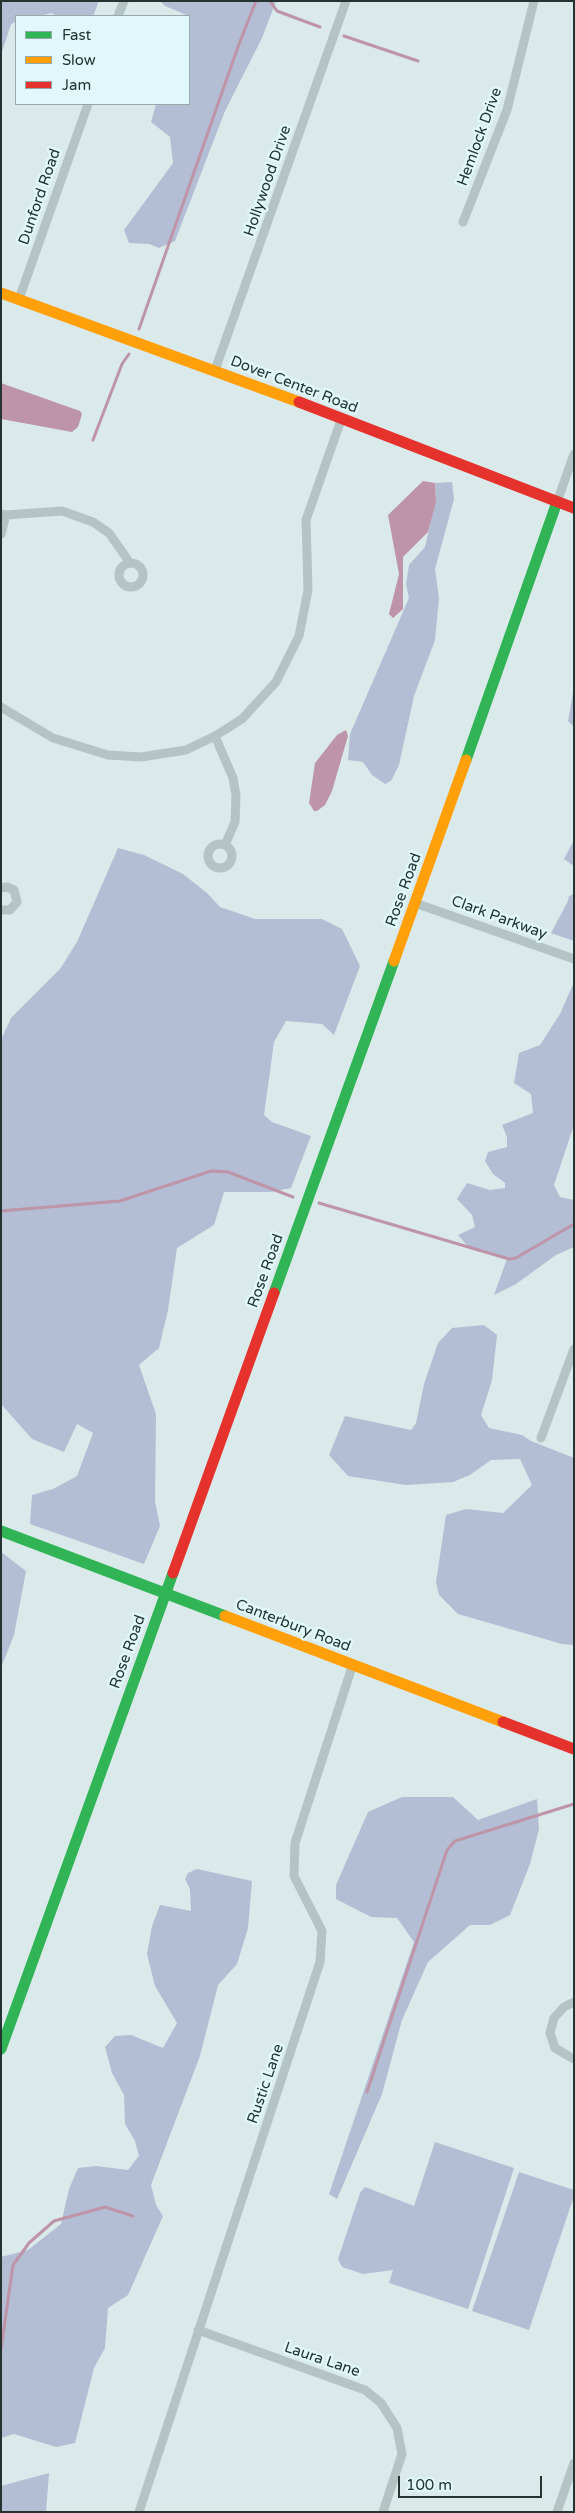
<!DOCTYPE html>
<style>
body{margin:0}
#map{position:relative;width:575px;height:2513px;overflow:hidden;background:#daeaeb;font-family:"Varela Round",sans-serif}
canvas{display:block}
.frame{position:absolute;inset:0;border:2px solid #233431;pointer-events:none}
.legend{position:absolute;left:15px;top:15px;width:175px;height:90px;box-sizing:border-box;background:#e0f8fa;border:1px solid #94aaaa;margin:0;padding:6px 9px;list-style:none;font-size:15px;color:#233431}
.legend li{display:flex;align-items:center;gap:10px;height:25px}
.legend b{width:25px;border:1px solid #94aaaa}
.scale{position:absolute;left:398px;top:2476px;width:144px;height:22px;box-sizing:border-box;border:2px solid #233431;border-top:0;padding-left:6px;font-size:15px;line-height:18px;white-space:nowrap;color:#233431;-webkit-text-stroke:4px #e0f8fa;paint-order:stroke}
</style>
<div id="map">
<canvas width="575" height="2513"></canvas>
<div class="frame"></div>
<ul class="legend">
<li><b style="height:6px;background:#30b455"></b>Fast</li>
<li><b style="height:6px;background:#ff9f0a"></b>Slow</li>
<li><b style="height:6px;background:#e5322d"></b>Jam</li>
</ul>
<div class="scale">100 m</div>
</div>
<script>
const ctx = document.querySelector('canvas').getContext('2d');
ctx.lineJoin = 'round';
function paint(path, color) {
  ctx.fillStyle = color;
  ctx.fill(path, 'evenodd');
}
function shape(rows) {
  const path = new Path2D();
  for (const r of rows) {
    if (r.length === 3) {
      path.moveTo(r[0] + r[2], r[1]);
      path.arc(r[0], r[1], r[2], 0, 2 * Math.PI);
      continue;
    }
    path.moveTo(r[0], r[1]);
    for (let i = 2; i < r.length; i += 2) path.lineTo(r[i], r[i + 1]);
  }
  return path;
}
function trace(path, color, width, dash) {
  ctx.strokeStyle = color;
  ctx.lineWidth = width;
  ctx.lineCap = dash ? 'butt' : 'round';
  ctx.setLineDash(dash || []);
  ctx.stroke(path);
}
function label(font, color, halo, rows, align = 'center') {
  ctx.font = font + ' "Varela Round",sans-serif';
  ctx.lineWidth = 5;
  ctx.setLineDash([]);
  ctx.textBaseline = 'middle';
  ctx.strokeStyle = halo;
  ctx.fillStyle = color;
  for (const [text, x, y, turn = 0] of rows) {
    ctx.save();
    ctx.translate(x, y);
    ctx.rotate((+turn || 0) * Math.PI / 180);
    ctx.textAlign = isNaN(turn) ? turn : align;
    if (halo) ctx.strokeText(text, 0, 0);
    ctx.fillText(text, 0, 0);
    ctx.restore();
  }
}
paint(shape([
 [1,1,99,1,93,16,58,16,51,13,40,16,16,16,16,22,11,24,1,55],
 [160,1,276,1,262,38,225,111,175,241,159,248,149,244,129,243,124,230,173,163,170,137,151,122,156,104,189,104,189,16,165,6],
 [452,482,454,499,435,569,439,598,435,640,414,696,399,765,391,781,385,784,372,775,363,762,348,760,350,734,409,598,406,584,409,565,425,547,436,497,435,483],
 [574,687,574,727,568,721],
 [574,840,574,866,564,859],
 [118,848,144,855,183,874,207,893,220,907,255,919,322,919,342,929,360,966,334,1035,322,1024,286,1021,274,1042,264,1115,272,1122,311,1136,291,1188,270,1192,224,1192,214,1225,177,1248,168,1310,159,1348,139,1365,156,1414,155,1501,160,1526,144,1564,30,1524,32,1495,53,1489,77,1476,93,1433,77,1424,64,1452,32,1439,1,1404,1,1040,11,1018,60,969,77,942],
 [574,894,574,941,551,933,568,901,569,896],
 [574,982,574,1125,554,1185,560,1197,574,1200,574,1247,556,1255,516,1284,494,1295,507,1259,470,1249,458,1235,475,1227,472,1215,457,1199,467,1183,490,1190,505,1188,505,1183,493,1174,485,1161,488,1152,507,1147,507,1137,502,1125,533,1113,531,1094,514,1083,519,1053,540,1045,560,1014],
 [484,1325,497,1335,492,1380,481,1415,489,1428,522,1435,531,1441,574,1458,574,1645,562,1644,458,1614,439,1595,436,1582,446,1515,466,1509,503,1513,532,1485,520,1459,491,1460,470,1475,453,1482,406,1485,348,1476,329,1455,345,1416,411,1430,416,1423,424,1384,438,1343,452,1328],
 [1,1552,26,1571,14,1635,1,1668],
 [402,1797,453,1797,478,1820,537,1799,539,1829,530,1864,510,1915,490,1925,470,1925,428,1962,402,2020,382,2094,337,2199,329,2194,414,1942,397,1918,371,1917,336,1899,336,1885,368,1812],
 [197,1869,252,1881,248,1928,237,1964,218,1985,200,2056,151,2185,156,2205,163,2216,128,2295,108,2308,105,2348,94,2368,75,2443,56,2447,14,2434,1,2438,1,2257,28,2250,61,2224,69,2189,78,2168,96,2166,128,2170,139,2156,135,2141,125,2124,124,2095,112,2073,105,2047,115,2036,131,2035,163,2048,177,2023,155,1986,147,1954,152,1926,160,1905,191,1911,190,1889,185,1879,188,1873],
 [435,2142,514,2168,468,2309,389,2283,393,2270,363,2274,342,2267,338,2259,360,2193,365,2187,414,2206],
 [519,2172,574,2190,574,2196,529,2330,472,2311],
 [49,2473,46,2512,1,2512,1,2486]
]), '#b3bdd4');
paint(shape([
 [1,383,80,411,82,414,78,427,72,432,1,419],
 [423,481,435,483,436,502,428,532,403,557,403,609,393,618,389,614,399,574,388,515],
 [346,730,348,736,332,791,325,805,317,811,314,811,309,803,315,763,337,735]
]), '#be95a8');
trace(shape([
 [270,1,277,11,320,27],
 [344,36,418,61],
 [139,329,239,44,256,1],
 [93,440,122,364,129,354],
 [319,1203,509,1259,516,1258,574,1224],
 [1,1211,120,1201,211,1171,228,1172,293,1197],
 [367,2092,447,1850,455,1841,574,1804],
 [1,2349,13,2265,29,2243,54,2221,105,2207,133,2216]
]), '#be95a8', 3);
trace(shape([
 [118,16,124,1],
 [463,222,507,110,534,1],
 [19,299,88,104],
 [215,370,346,1],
 [557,502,574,454],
 [1,514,6,515,62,511,93,522,109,533,130,563],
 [1,534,6,515],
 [131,575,12],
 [1,707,53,738,108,755,141,757,186,750,215,736,242,719,276,682,299,636,308,590,306,520,341,420],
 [215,736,233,778,236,795,235,822,225,845],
 [220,856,12],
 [1,888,7,887,14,890,17,902,10,910,1,910],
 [415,903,574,959],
 [541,1438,574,1349],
 [574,2002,564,2007,554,2018,550,2033,555,2048,574,2059],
 [198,2330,365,2390,381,2403,397,2428,402,2454,383,2512],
 [139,2512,320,1962,322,1931,294,1876,295,1843,353,1664],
 [557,2512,574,2463]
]), '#b4c4c4', 9);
trace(shape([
 [466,760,557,502],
 [274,1293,394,961],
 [1,1531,225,1616],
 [1,2049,173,1573]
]), '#30b455', 11);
trace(shape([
 [1,293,299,402],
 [394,961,466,760],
 [225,1616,503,1722]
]), '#ff9f0a', 11);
trace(shape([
 [299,402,574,508],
 [173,1573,274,1293],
 [503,1722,574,1749]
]), '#e5322d', 11);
label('15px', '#233431', '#e0f8fa', [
 ["Hemlock Drive",480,137,-70],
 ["Hollywood Drive",268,181,-71],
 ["Dunford Road",40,197,-71],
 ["Dover Center Road",294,385,21],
 ["Rose Road",404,890,-70],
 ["Clark Parkway",499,918,20],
 ["Rose Road",266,1271,-70],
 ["Canterbury Road",293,1626,21],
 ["Rose Road",128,1652,-70],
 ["Rustic Lane",266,2084,-71],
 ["Laura Lane",322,2360,19]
]);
</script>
